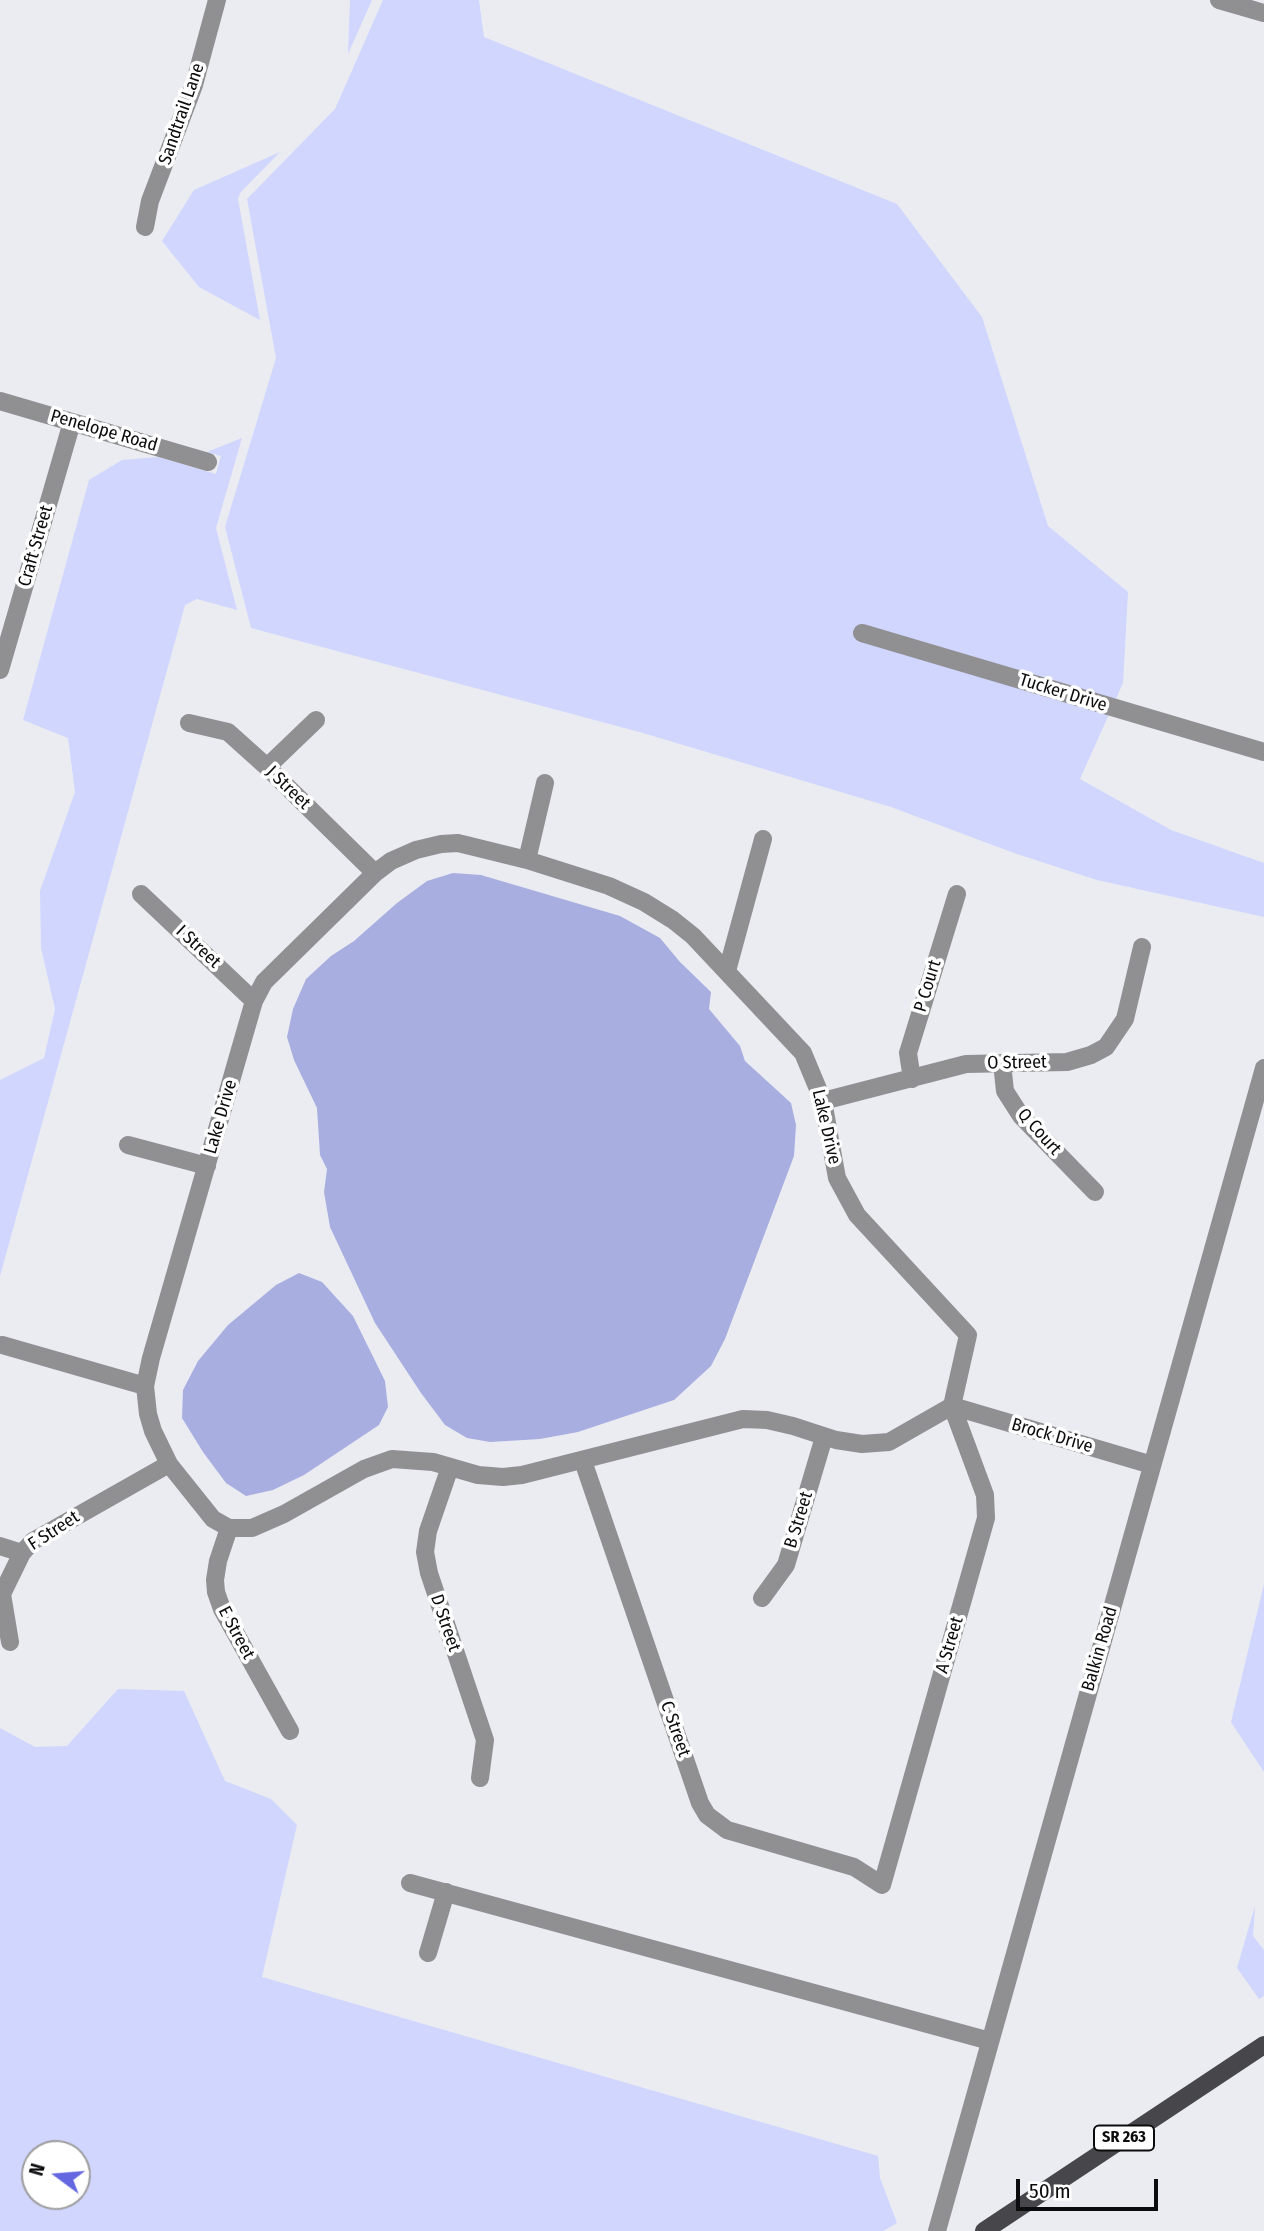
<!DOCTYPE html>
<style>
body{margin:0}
#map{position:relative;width:1264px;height:2231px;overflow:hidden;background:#ebecf2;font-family:"Fira Sans Condensed",sans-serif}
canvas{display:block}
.north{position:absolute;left:21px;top:2140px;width:70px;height:70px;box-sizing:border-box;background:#fff;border:2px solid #9e9e9f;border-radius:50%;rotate:286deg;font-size:19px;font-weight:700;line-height:28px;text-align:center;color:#0c0c0e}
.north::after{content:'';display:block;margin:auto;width:24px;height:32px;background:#6567e0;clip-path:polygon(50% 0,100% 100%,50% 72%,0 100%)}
.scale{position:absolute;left:1016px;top:2179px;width:142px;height:32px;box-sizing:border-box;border:4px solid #0c0c0e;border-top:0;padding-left:9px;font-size:21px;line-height:24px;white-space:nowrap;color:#0c0c0e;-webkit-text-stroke:5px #fff;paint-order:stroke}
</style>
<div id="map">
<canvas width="1264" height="2231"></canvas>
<div class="north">N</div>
<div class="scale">50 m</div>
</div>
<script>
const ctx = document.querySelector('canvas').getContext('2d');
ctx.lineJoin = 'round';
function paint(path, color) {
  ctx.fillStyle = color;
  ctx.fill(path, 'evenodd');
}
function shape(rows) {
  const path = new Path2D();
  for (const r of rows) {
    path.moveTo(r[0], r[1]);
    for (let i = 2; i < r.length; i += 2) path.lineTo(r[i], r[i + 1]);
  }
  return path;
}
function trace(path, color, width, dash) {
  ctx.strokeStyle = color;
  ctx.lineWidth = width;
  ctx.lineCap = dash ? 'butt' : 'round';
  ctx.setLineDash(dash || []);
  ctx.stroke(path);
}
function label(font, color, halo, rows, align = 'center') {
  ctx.font = font + ' "Fira Sans Condensed",sans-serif';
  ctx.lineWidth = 7;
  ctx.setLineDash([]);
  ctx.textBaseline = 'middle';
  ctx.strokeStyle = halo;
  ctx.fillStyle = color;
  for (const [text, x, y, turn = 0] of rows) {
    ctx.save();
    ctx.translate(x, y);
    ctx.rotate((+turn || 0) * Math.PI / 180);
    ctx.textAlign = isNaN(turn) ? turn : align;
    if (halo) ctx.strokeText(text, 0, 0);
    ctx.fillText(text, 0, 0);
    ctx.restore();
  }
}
paint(shape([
 [350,0,372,0,348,54],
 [383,0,479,0,484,37,897,204,982,317,1048,526,1128,592,1123,683,1080,779,1171,830,1264,863,1264,917,1097,880,1014,853,891,807,643,733,251,628,225,527,276,358,247,199,335,109],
 [280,152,240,193,238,199,260,320,199,287,162,241,194,190],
 [242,438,216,528,237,610,197,599,185,605,0,1276,0,1080,44,1058,55,1009,41,948,40,891,75,792,68,738,23,720,89,480,122,460,158,457,216,474,221,456,207,452],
 [1264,1584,1264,1772,1231,1722],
 [118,1689,184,1691,225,1781,271,1799,297,1825,262,1977,878,2156,880,2178,897,2223,883,2231,0,2231,0,1728,35,1747,67,1746],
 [35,2154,77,2154,77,2196,35,2196],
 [1255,1906,1253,1936,1264,1950,1264,1996,1259,1999,1237,1968]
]), '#d0d6fd');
paint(shape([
 [453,873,481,875,620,916,660,938,680,962,711,992,709,1009,740,1046,745,1061,791,1103,796,1125,794,1156,725,1339,711,1366,674,1400,578,1432,540,1439,490,1442,467,1438,445,1425,421,1393,375,1323,330,1227,324,1192,327,1169,320,1155,317,1108,294,1060,287,1037,293,1009,306,979,331,956,354,941,397,903,427,881],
 [299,1273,322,1282,353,1316,385,1381,388,1407,379,1425,304,1475,273,1490,246,1496,226,1483,203,1452,182,1418,183,1390,198,1361,228,1325,276,1285]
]), '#a8aee0');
trace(shape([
 [1219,0,1264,13],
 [145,227,150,201,194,85,217,0],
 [0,401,208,462],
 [862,633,1264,752],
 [0,670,72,422],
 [189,723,228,732,267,767,375,873],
 [267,767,316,720],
 [458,843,527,860,609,886,644,902,673,920,693,936,803,1053,823,1101,837,1178,857,1215,968,1335,952,1406,889,1442,862,1444,836,1440,793,1426,767,1420,743,1419,522,1475,503,1477,478,1475,433,1462,392,1459,364,1469,284,1514,252,1528,229,1528,213,1519,169,1464,153,1431,148,1414,145,1386,151,1358,254,1001,264,982,375,873,391,861,416,850,441,844,458,843],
 [527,860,545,783],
 [141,894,254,1001],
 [727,971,763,839],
 [1002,1063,1005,1091,1021,1116,1095,1192],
 [912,1079,908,1053,957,894],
 [823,1101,966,1064,1067,1062,1091,1055,1106,1047,1125,1019,1142,947],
 [128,1145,207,1166],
 [2,1345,145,1386],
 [952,1406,1152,1465],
 [583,1461,700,1803,707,1815,727,1830,854,1867,882,1885,986,1518,985,1495,952,1406],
 [450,1467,428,1531,425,1552,429,1573,485,1740,480,1778],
 [229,1528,218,1561,215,1580,216,1592,222,1609,290,1731],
 [0,1546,22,1553],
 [762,1598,786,1565,824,1437],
 [10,1642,2,1594,22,1553,33,1541,169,1464],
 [410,1883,990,2041],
 [428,1953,446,1892],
 [937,2231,1264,1068]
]), '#909093', 18);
trace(shape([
 [984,2231,1264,2045]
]), '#46464b', 18);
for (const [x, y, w] of [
 [1124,2138,60]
]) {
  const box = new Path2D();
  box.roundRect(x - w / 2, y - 12.5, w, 25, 5);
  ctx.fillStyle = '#fff';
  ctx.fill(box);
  trace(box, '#0c0c0e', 2);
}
label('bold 16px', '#0c0c0e', null, [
 ["SR 263",1124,2138]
]);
label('18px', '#0c0c0e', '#fff', [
 ["Sandtrail Lane",182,114,-71],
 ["Penelope Road",104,431,16],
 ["Craft Street",36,546,-74],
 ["Tucker Drive",1063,693,17],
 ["J Street",288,788,44],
 ["I Street",198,947,43],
 ["P Court",928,986,-73],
 ["O Street",1017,1063,-1],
 ["Lake Drive",221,1117,-74],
 ["Lake Drive",826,1127,77],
 ["Q Court",1039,1132,48],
 ["Brock Drive",1052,1436,16],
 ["B Street",799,1520,-73],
 ["F Street",54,1531,-33],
 ["D Street",445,1623,71],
 ["E Street",236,1633,62],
 ["A Street",950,1645,-74],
 ["Balkin Road",1100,1649,-74],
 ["C Street",675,1729,71]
]);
</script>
